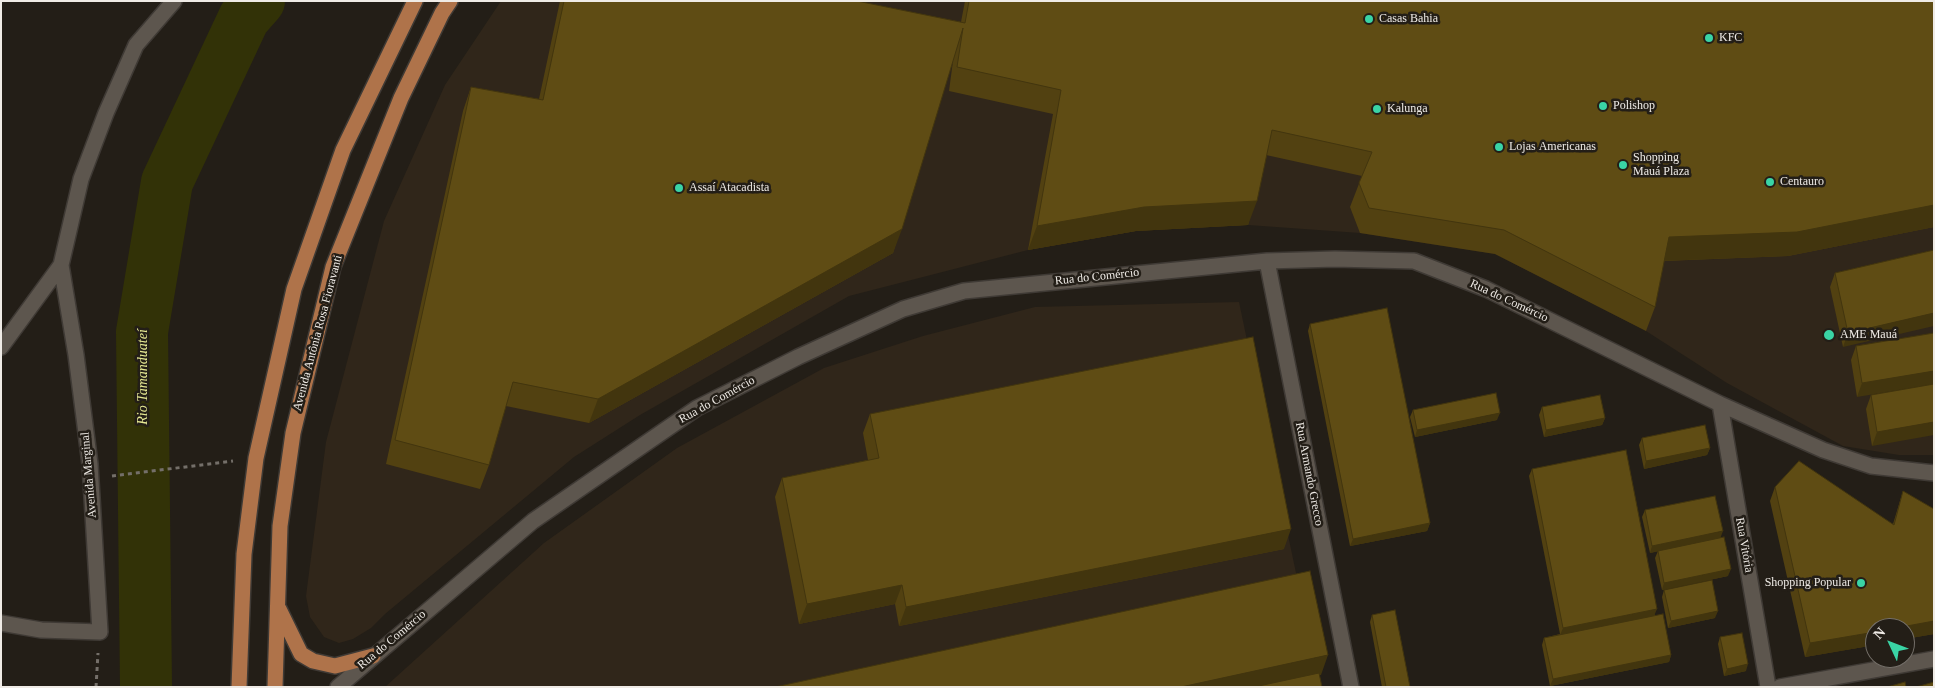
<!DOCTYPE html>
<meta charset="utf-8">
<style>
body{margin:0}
#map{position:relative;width:1935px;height:688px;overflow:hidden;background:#231e17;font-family:Georgia,serif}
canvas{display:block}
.frame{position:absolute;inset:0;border:2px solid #efebe6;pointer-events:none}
.north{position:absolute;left:1865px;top:618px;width:50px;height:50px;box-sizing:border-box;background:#231e17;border:1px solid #75706a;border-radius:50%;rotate:313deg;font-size:14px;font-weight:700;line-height:20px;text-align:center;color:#efebe6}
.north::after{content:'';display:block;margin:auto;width:18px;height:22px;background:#3ad4a5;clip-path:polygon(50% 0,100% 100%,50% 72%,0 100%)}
</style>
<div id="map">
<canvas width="1935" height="688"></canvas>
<div class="frame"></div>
<div class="north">N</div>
</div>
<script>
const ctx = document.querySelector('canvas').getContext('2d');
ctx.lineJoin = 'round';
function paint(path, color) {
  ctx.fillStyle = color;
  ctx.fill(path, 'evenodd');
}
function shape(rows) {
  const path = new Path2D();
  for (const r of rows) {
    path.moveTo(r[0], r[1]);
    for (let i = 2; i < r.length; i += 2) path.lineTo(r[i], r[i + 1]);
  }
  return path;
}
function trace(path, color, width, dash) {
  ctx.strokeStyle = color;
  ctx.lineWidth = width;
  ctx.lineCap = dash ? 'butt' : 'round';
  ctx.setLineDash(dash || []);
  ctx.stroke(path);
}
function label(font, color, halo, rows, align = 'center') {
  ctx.font = font + ' Georgia,serif';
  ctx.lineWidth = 5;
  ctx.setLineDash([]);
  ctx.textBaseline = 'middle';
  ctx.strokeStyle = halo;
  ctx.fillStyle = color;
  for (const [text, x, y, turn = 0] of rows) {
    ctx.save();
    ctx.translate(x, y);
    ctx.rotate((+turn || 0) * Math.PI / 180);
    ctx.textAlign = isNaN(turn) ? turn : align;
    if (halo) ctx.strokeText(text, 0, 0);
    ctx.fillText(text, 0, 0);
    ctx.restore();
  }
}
paint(shape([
 [501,1,1934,1,1934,455,1899,455,1843,446,1727,383,1646,331,1495,254,1360,233,1248,225,1136,231,1028,250,849,296,640,415,574,457,385,614,371,628,353,639,339,643,324,637,310,617,306,596,326,442,384,221,445,85],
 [1239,302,1320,687,385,687,544,543,677,448,824,368,923,336,1035,307]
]), '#30261a');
trace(shape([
 [146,687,142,332,167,182,244,18,259,1]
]), '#323207', 52);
const minor = shape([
 [1267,261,1351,687],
 [1,347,61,265,81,179,106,113,136,45,174,1],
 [1720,404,1768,687],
 [1,623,41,630,100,632,90,464,76,355,61,265],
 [338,687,533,521,697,408,798,357,903,309,964,291,1267,261,1335,259,1414,261,1486,289,1720,404,1823,450,1871,466,1934,473],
 [1780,687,1934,659]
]);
const major = shape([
 [279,609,301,654,313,661,335,666,373,656],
 [239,687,244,554,256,458,294,289,343,150,415,1],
 [275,687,280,526,293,433,333,267,401,98,442,13,450,1]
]);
trace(minor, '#3f3a35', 18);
trace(major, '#3f3a35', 18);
trace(shape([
 [112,476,233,461],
 [96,687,98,653]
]), '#746f69', 3, [4, 4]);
trace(minor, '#5d564e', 15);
trace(major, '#af734a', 15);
paint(shape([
 [560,1,857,1,961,22,965,1,1934,1,1934,227,1788,256,1664,261,1655,307,1646,331,1495,254,1360,233,1350,207,1362,176,1266,155,1248,225,1136,231,1028,250,1053,114,949,91,953,61,893,253,589,423,506,406,489,465,480,489,386,464,463,111,471,87,539,99],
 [1934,250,1843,347,1830,287,1835,273],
 [1310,324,1430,523,1427,531,1350,546,1308,331],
 [1934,333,1857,397,1851,360,1856,346],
 [1934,384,1872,446,1866,409,1871,395],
 [1542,407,1605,418,1602,425,1544,437,1539,415],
 [1413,410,1497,420,1415,437,1410,417],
 [870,414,1284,549,899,626,895,604,799,624,775,497,782,478,868,460,863,433],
 [1642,438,1710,448,1707,455,1644,469,1639,445],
 [1532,469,1655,615,1671,655,1669,662,1550,686,1542,645,1544,638,1560,634,1529,476],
 [1775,487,1893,524,1903,491,1934,634,1905,639,1905,628,1875,628,1875,645,1805,657,1770,501],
 [1645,510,1720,538,1728,576,1662,590,1655,558,1658,551,1650,553,1642,517],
 [1664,590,1715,618,1668,628,1662,597],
 [1372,615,1410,687,1382,687,1370,622],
 [1720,637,1746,671,1724,676,1718,644]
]), '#524111');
paint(shape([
 [1257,201,1248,225,1136,231,1028,250,1037,226,1144,207],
 [1934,205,1934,227,1788,256,1660,261,1669,237],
 [902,229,893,253,589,423,598,399],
 [1934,313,1934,326,1843,347,1848,333],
 [1934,371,1934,384,1857,397,1862,383],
 [1500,413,1497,420,1415,437,1417,430],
 [1605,418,1602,425,1544,437,1546,430],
 [1934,422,1934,435,1872,446,1877,432],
 [1710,448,1707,455,1644,469,1646,461],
 [1430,523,1427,531,1350,546,1353,539],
 [1291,529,1284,549,899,626,906,607],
 [1723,531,1720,539,1650,553,1652,546],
 [1731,569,1728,576,1662,590,1664,583],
 [902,585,895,604,799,624,807,604],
 [1657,609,1654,616,1560,635,1563,628],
 [1718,611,1715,618,1668,628,1671,621],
 [1934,621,1934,634,1905,639,1905,628,1896,628],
 [1875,632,1875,645,1805,657,1810,643],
 [1328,655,1321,675,1264,687,1181,687],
 [1671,655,1669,662,1550,686,1553,679],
 [1748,664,1746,671,1724,676,1727,669]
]), '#42350e');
const building = shape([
 [564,1,857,1,965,23,969,1,1934,1,1934,205,1797,232,1669,237,1655,307,1504,230,1369,208,1359,183,1372,152,1272,130,1257,201,1144,207,1037,226,1061,90,957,67,963,28,902,229,598,399,513,382,489,465,395,440,471,87,543,100,564,1],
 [1934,250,1934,313,1848,333,1835,273,1934,250],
 [1387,308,1430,523,1353,539,1310,324,1387,308],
 [1934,333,1934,371,1862,383,1856,346,1934,333],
 [1253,337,1291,529,906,607,902,585,807,604,782,478,879,458,870,414,1253,337],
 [1934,384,1934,422,1877,432,1871,395,1934,384],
 [1496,393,1500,413,1417,430,1413,410,1496,393],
 [1600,395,1605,418,1546,430,1542,407,1600,395],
 [1705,425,1710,448,1646,461,1642,438,1705,425],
 [1626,450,1657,609,1563,628,1532,469,1626,450],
 [1799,461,1894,525,1903,491,1934,509,1934,621,1896,628,1875,628,1875,632,1810,643,1775,487,1799,461],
 [1715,496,1723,531,1652,546,1645,510,1715,496],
 [1724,537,1731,569,1664,583,1658,551,1724,537],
 [1310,571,1328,655,1181,687,775,687,1310,571],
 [1712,580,1718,611,1671,621,1664,590,1712,580],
 [1395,610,1410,687,1386,687,1372,615,1395,610],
 [1663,614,1671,655,1553,679,1544,638,1663,614],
 [1742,633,1748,664,1727,669,1720,637,1742,633],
 [1319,673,1322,687,1254,687,1319,673],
 [1905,682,1906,687,1887,687,1905,682],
 [1934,682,1934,687,1916,687,1934,682]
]);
paint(building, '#5f4c14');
trace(building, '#42350e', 1);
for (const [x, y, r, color] of [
 [1369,19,5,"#3ad4a5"],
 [1709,38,5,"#3ad4a5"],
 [1603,106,5,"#3ad4a5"],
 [1377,109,5,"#3ad4a5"],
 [1499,147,5,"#3ad4a5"],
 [1623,165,5,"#3ad4a5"],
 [1770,182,5,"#3ad4a5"],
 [679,188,5,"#3ad4a5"],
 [1829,335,6,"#3ad4a5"],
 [1861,583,5,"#3ad4a5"]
]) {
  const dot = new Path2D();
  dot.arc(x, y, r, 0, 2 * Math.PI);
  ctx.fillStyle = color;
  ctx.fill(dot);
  trace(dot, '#231e17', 2);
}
label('12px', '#efebe6', '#231e17', [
 ["Casas Bahia",1379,19],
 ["KFC",1719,38],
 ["Polishop",1613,106],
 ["Kalunga",1387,109],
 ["Lojas Americanas",1509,147],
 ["Shopping",1633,158],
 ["Mauá Plaza",1633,172],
 ["Centauro",1780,182],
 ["Assaí Atacadista",689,188],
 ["AME Mauá",1840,335],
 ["Shopping Popular",1851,583,"right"]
], 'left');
label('12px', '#efebe6', '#231e17', [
 ["Rua do Comércio",1097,277,-6],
 ["Rua do Comércio",1509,301,25],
 ["Avenida Antônia Rosa Fioravanti",318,333,-75],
 ["Rua do Comércio",717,400,-29],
 ["Rua Armando Grecco",1309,474,79],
 ["Avenida Marginal",89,475,-95],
 ["Rua Vitória",1744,545,80],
 ["Rua do Comércio",392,640,-40]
]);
label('italic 14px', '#e5e793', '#231e17', [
 ["Rio Tamanduateí",143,377,-90]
]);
</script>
